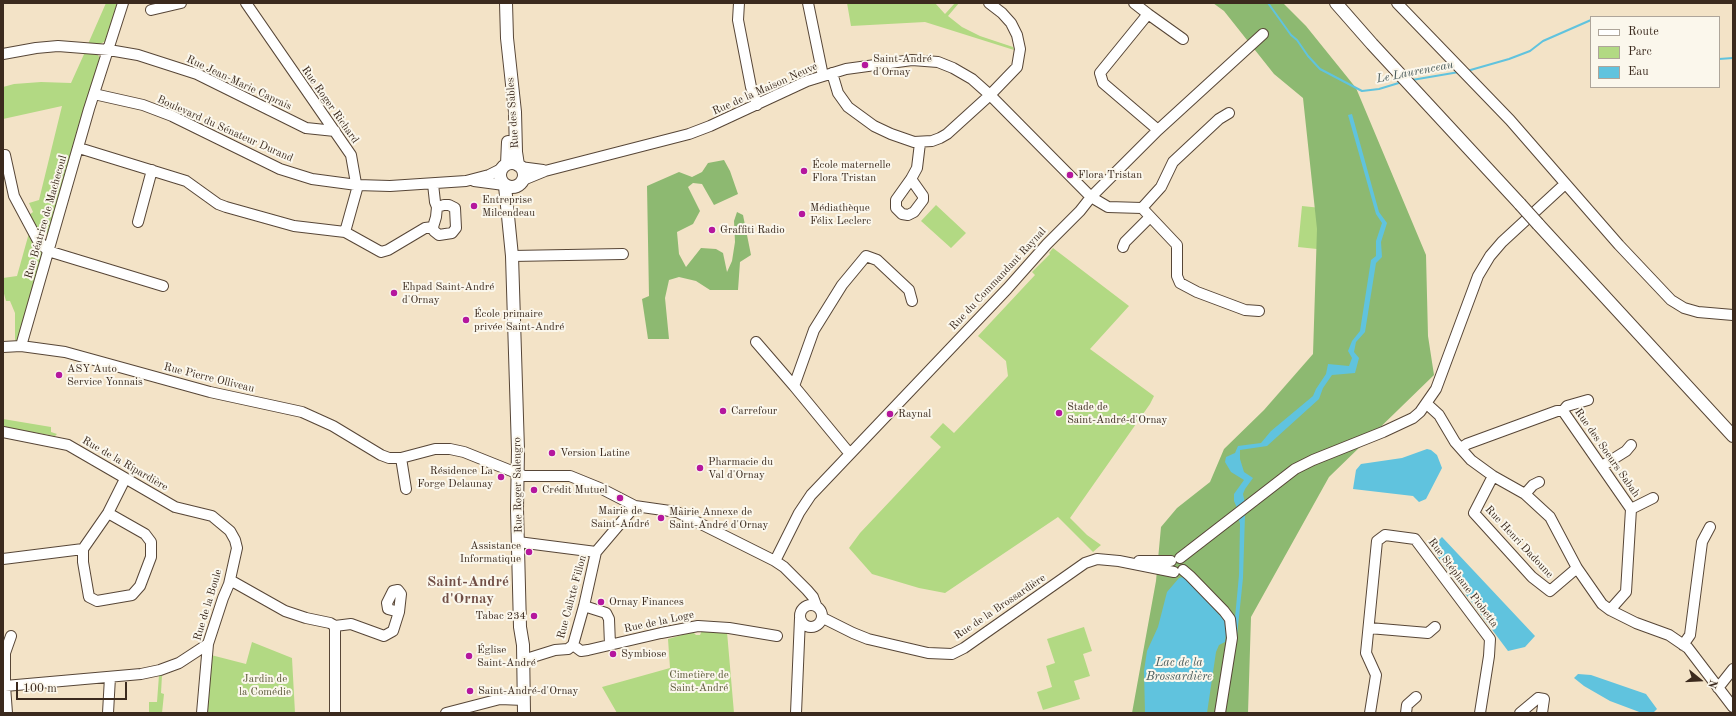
<!DOCTYPE html>
<meta charset="utf-8">
<style>
body{margin:0}
#map{position:relative;width:1736px;height:716px;overflow:hidden;background:#f3e3c7;font-family:"Old Standard TT",serif}
canvas{display:block}
.frame{position:absolute;inset:0;border:4px solid #3b2a1e;pointer-events:none}
.legend{position:absolute;left:1590px;top:16px;width:130px;height:72px;box-sizing:border-box;background:#fbf7ec;border:1px solid #aea59a;margin:0;padding:5px 7px;list-style:none;font-size:12px;color:#3b2a1e}
.legend li{display:flex;align-items:center;gap:8px;height:20px}
.legend b{width:20px;border:1px solid #aea59a}
.north{position:absolute;left:1680px;top:660px;width:40px;height:40px;-webkit-text-stroke:3px #fbf7ec;paint-order:stroke;rotate:108deg;font-size:11px;font-weight:700;line-height:16px;text-align:center;color:#3b2a1e}
.north::after{content:'';display:block;margin:auto;width:14px;height:18px;background:#3b2a1e;clip-path:polygon(50% 0,100% 100%,50% 72%,0 100%)}
.scale{position:absolute;left:16px;top:682px;width:111px;height:18px;box-sizing:border-box;border:2px solid #3b2a1e;border-top:0;padding-left:5px;font-size:12px;line-height:14px;white-space:nowrap;color:#3b2a1e;-webkit-text-stroke:3px #fbf7ec;paint-order:stroke}
</style>
<div id="map">
<canvas width="1736" height="716"></canvas>
<div class="frame"></div>
<ul class="legend">
<li><b style="height:5px;background:#fff"></b>Route</li>
<li><b style="height:11px;background:#b2d983"></b>Parc</li>
<li><b style="height:11px;background:#60c3de"></b>Eau</li>
</ul>
<div class="north">N</div>
<div class="scale">100 m</div>
</div>
<script>
const ctx = document.querySelector('canvas').getContext('2d');
ctx.lineJoin = 'round';
function paint(path, color) {
  ctx.fillStyle = color;
  ctx.fill(path, 'evenodd');
}
function shape(rows) {
  const path = new Path2D();
  for (const r of rows) {
    if (r.length === 3) {
      path.moveTo(r[0] + r[2], r[1]);
      path.arc(r[0], r[1], r[2], 0, 2 * Math.PI);
      continue;
    }
    path.moveTo(r[0], r[1]);
    for (let i = 2; i < r.length; i += 2) path.lineTo(r[i], r[i + 1]);
  }
  return path;
}
function trace(path, color, width, dash) {
  ctx.strokeStyle = color;
  ctx.lineWidth = width;
  ctx.lineCap = dash ? 'butt' : 'round';
  ctx.setLineDash(dash || []);
  ctx.stroke(path);
}
function label(font, color, halo, rows, align = 'center') {
  ctx.font = font + ' "Old Standard TT",serif';
  ctx.lineWidth = 4;
  ctx.setLineDash([]);
  ctx.textBaseline = 'middle';
  ctx.strokeStyle = halo;
  ctx.fillStyle = color;
  for (const [text, x, y, turn = 0] of rows) {
    ctx.save();
    ctx.translate(x, y);
    ctx.rotate((+turn || 0) * Math.PI / 180);
    ctx.textAlign = isNaN(turn) ? turn : align;
    if (halo) ctx.strokeText(text, 0, 0);
    ctx.fillText(text, 0, 0);
    ctx.restore();
  }
}
paint(shape([
 [106,3,117,3,106,41,100,44,88,44],
 [847,3,935,3,945,14,955,3,959,3,948,16,962,27,980,36,1013,47,1014,50,925,22,851,26],
 [85,52,96,53,101,59,49,233,41,234,29,215,33,212,29,203,39,200,62,106,3,119,3,87,14,84,41,82,71,83],
 [936,205,966,233,951,248,921,221],
 [1302,206,1321,208,1317,249,1298,247],
 [29,233,42,252,42,258,18,339,15,341,15,313,10,301,6,301,3,290,3,278,17,276],
 [1053,248,1129,306,1090,349,1154,396,1150,404,1070,518,1087,535,1101,545,1093,552,1058,517,945,593,919,588,872,574,849,548,860,533,941,447,930,437,943,423,954,433,1008,376,1006,361,978,336,1035,275,1032,272,1050,254,1049,253],
 [3,419,51,427,51,432,57,434,55,436,3,427],
 [1084,627,1092,651,1083,654,1090,676,1074,681,1080,699,1043,710,1037,692,1052,687,1046,666,1055,663,1047,639],
 [702,630,727,632,734,713,617,713,602,687,670,668,668,639,693,632,696,635,700,635],
 [252,642,292,658,295,713,206,713,211,655,246,664],
 [159,675,162,675,161,693,164,694,162,713,149,713,149,702,157,702]
]), '#b2d983');
paint(shape([
 [1213,3,1283,3,1306,26,1356,88,1426,255,1428,336,1434,375,1329,477,1251,617,1248,713,1132,713,1156,581,1161,527,1177,508,1210,482,1224,449,1264,410,1313,354,1317,229,1303,98,1274,74,1224,11],
 [724,160,730,171,738,194,714,205,702,184,693,183,688,187,700,211,693,224,677,232,679,254,686,267,701,248,716,249,723,253,727,272,732,261,735,242,734,221,737,212,743,215,751,255,740,262,738,290,710,290,696,281,679,277,669,280,665,298,669,339,648,339,642,299,649,296,647,186,679,172,692,177,702,172,708,163]
]), '#8db971');
paint(shape([
 [1352,114,1379,212,1387,223,1381,242,1382,257,1376,263,1365,332,1356,342,1354,352,1359,358,1355,373,1332,375,1323,388,1319,399,1267,446,1240,450,1240,459,1244,472,1253,478,1245,489,1243,494,1245,503,1237,508,1234,501,1234,494,1244,480,1231,472,1225,462,1226,457,1235,453,1238,446,1261,443,1271,431,1313,396,1316,389,1326,374,1328,364,1349,366,1352,358,1348,351,1352,341,1360,331,1371,260,1376,256,1376,241,1382,223,1376,214,1348,115],
 [1427,449,1431,450,1437,455,1442,468,1426,499,1419,502,1413,496,1353,489,1356,470,1361,464,1402,458],
 [1243,513,1245,515,1243,578,1237,636,1235,636,1235,618,1239,575,1240,524,1238,516],
 [1442,537,1535,636,1525,647,1508,651,1431,548],
 [1183,577,1196,588,1224,620,1227,627,1225,642,1219,645,1216,652,1207,713,1145,713,1144,671,1147,651,1158,627,1167,592,1179,578],
 [1578,674,1591,675,1646,694,1657,709,1653,713,1642,713,1610,701,1584,686,1574,678]
]), '#60c3de');
trace(shape([
 [1268,3,1291,35,1297,40,1308,56,1320,69,1362,91,1379,89,1402,82],
 [1600,17,1620,17],
 [1719,59,1733,58],
 [1467,71,1509,59,1530,51,1543,41,1591,20],
 [1412,80,1459,72]
]), '#60c3de', 2);
const minor = shape([
 [246,3,351,155,357,189,345,232],
 [739,3,738,20,751,87,757,105],
 [808,3,823,76],
 [1134,3,1148,14,1100,73,1103,83,1158,130],
 [1397,3,1510,120,1619,245,1671,300,1684,308,1698,312,1733,315],
 [151,10,181,3],
 [1148,14,1183,39],
 [3,54,36,48,58,46,109,50,138,55,197,74,306,128,335,131],
 [832,73,838,93,848,107,874,126,891,134,914,142,932,141,940,138,947,134,990,95,1017,67,1020,49,1017,35,1011,23,1002,13,989,3],
 [94,94,143,105,172,116,280,169,312,179,357,185,390,186,466,181,489,175,501,169],
 [79,148,186,181,218,204,226,207,294,226,345,232,381,252,388,250,425,228,433,227],
 [3,155,5,155,14,196,37,239,48,251,163,286],
 [520,167,543,170],
 [911,179,923,196,923,200,914,212,908,215,902,214,896,208,896,200,911,179,917,168,920,143],
 [523,180,545,171,689,134,710,126,807,81,846,69,912,60,938,62,953,68,972,79,990,95,1091,197,1108,207,1142,208,1177,245,1177,276,1180,283,1197,292,1245,310,1259,311],
 [474,181,504,185],
 [433,184,435,202,437,207],
 [444,205,449,205,455,208,456,228,452,233,439,235,434,231,433,227,436,217,437,207,444,205],
 [1142,208,1161,187,1173,162,1219,119,1229,113],
 [138,222,152,170],
 [1123,247,1125,242,1150,217],
 [512,256,623,254],
 [756,342,794,386],
 [21,346,89,109,123,3],
 [3,347,21,346,65,352,210,392,302,412,333,426,381,455,389,458,401,458,435,449,450,449,464,452,524,476,570,476,602,489,635,506,677,512,775,561,784,567,807,590,813,597,816,605],
 [1427,404,1439,415,1455,442,1471,460,1493,476,1525,494,1550,517,1577,568,1602,604,1610,610,1636,623,1669,635,1688,648,1733,707],
 [1563,411,1567,406,1588,400],
 [3,432,68,445,175,507,212,516,230,531,235,540,237,548,229,584,223,598,208,644,202,713],
 [1461,448,1467,444,1557,411,1563,411,1631,509,1626,592,1610,610],
 [850,454,794,386,814,330,842,285,866,256,877,260,909,290,912,301],
 [401,458,406,489],
 [1602,466,1626,451,1631,445],
 [1493,476,1474,513,1532,577,1550,591,1577,568],
 [1525,494,1533,485,1539,482],
 [1631,509,1653,498],
 [518,542,596,552],
 [83,549,83,562,89,597,97,601,132,595,140,586,151,557,151,542,145,534,108,513],
 [1180,558,1295,469,1313,460,1383,432,1413,418,1420,412,1436,389,1478,276,1490,256,1502,242,1565,184],
 [3,559,83,549,108,513,125,479],
 [775,561,799,513,811,495,1007,289,1047,244,1080,211,1091,197,1158,130,1263,34],
 [1139,561,1171,561],
 [1183,570,1190,576,1224,611,1230,619,1232,638,1220,713],
 [230,580,285,611,306,618,330,623,335,626],
 [811,616,11],
 [584,606,606,613,609,619,610,645],
 [823,618,853,633,868,639,928,653,952,654,964,648,1085,563,1097,559,1119,561,1174,572],
 [335,626,351,624,384,636,393,631,399,612,401,594,398,590,393,591,387,603,388,609,399,612],
 [335,626,335,713],
 [1369,628,1428,633,1435,627],
 [573,645,581,651,588,650,661,633,698,626,729,628,777,636],
 [1683,645,1690,635,1702,542,1710,527],
 [523,660,555,650,568,649,573,645,584,606,596,552,635,506],
 [5,686,5,653,11,636],
 [1718,688,1733,669],
 [7,713,5,686,141,674,160,670,179,663,208,644],
 [108,713,110,677],
 [446,713,500,699,524,700],
 [796,713,800,618],
 [1370,713,1376,675,1366,653,1377,541,1385,535,1415,539,1490,639,1489,656,1480,713],
 [1406,713,1407,705,1416,697],
 [1520,713,1538,698,1544,699,1542,713]
]);
const major = shape([
 [506,3,507,38,515,112,516,152,518,165],
 [1336,3,1372,44,1520,204],
 [512,175,12],
 [507,164,508,142],
 [505,186,512,256,518,450,517,509,520,627,523,645,524,713],
 [1538,224,1733,436]
]);
trace(minor, '#574637', 12);
trace(major, '#574637', 14);
trace(minor, '#fff', 10);
trace(major, '#fff', 12);
const majorBridge = shape([
 [1520,204,1538,224]
]);
trace(majorBridge, '#574637', 14, []);
trace(majorBridge, '#fff', 12);
for (const [x, y, r, color] of [
 [865,65,4,"#b5179e"],
 [804,171,4,"#b5179e"],
 [1070,175,4,"#b5179e"],
 [474,206,4,"#b5179e"],
 [802,214,4,"#b5179e"],
 [712,230,4,"#b5179e"],
 [394,293,4,"#b5179e"],
 [466,320,4,"#b5179e"],
 [59,375,4,"#b5179e"],
 [723,411,4,"#b5179e"],
 [1059,413,4,"#b5179e"],
 [890,414,4,"#b5179e"],
 [552,453,4,"#b5179e"],
 [700,468,4,"#b5179e"],
 [501,477,4,"#b5179e"],
 [534,490,4,"#b5179e"],
 [620,498,4,"#b5179e"],
 [661,518,4,"#b5179e"],
 [529,552,4,"#b5179e"],
 [601,602,4,"#b5179e"],
 [534,616,4,"#b5179e"],
 [613,654,4,"#b5179e"],
 [469,656,4,"#b5179e"],
 [470,691,4,"#b5179e"]
]) {
  const dot = new Path2D();
  dot.arc(x, y, r, 0, 2 * Math.PI);
  ctx.fillStyle = color;
  ctx.fill(dot);
  trace(dot, '#fbf7ec', 1.5);
}
label('11px', '#3b2a1e', '#fbf7ec', [
 ["Saint-André",873,59],
 ["d'Ornay",873,72],
 ["École maternelle",812,165],
 ["Flora Tristan",812,178],
 ["Flora Tristan",1078,175],
 ["Entreprise",482,200],
 ["Milcendeau",482,213],
 ["Médiathèque",810,208],
 ["Félix Leclerc",810,221],
 ["Graffiti Radio",720,230],
 ["Ehpad Saint-André",402,287],
 ["d'Ornay",402,300],
 ["École primaire",474,314],
 ["privée Saint-André",474,327],
 ["ASY Auto",67,369],
 ["Service Yonnais",67,382],
 ["Stade de",1067,407],
 ["Saint-André-d'Ornay",1067,420],
 ["Carrefour",731,411],
 ["Raynal",898,414],
 ["Version Latine",560,453],
 ["Pharmacie du",708,462],
 ["Val d'Ornay",708,475],
 ["Résidence La",493,471,"right"],
 ["Forge Delaunay",493,484,"right"],
 ["Crédit Mutuel",542,490],
 ["Mairie de",620,511,"center"],
 ["Saint-André",620,524,"center"],
 ["Mairie Annexe de",669,512],
 ["Saint-André d'Ornay",669,525],
 ["Assistance",521,546,"right"],
 ["Informatique",521,559,"right"],
 ["Ornay Finances",609,602],
 ["Tabac 234",526,616,"right"],
 ["Église",477,650],
 ["Saint-André",477,663],
 ["Symbiose",621,654],
 ["Saint-André-d'Ornay",478,691]
], 'left');
label('11px', '#3b2a1e', '#fbf7ec', [
 ["Rue Jean-Marie Caprais",239,83,25],
 ["Rue de la Maison Neuve",765,89,-24],
 ["Rue Roger Richard",330,105,55],
 ["Rue des Sables",513,113,-94],
 ["Boulevard du Sénateur Durand",225,129,24],
 ["Rue Béatrice de Machecoul",46,217,-74],
 ["Rue du Commandant Raynal",998,279,-47],
 ["Rue Pierre Olliveau",209,378,14],
 ["Rue des Soeurs Sabah",1607,453,55],
 ["Rue de la Ripardière",125,464,30],
 ["Rue Roger Salengro",518,485,-91],
 ["Rue Henri Dadoune",1519,542,47],
 ["Rue Stéphane Piobetta",1463,583,53],
 ["Rue Calixte Fillon",572,597,-75],
 ["Rue de la Boule",208,605,-73],
 ["Rue de la Brossardière",1000,607,-34],
 ["Rue de la Loge",659,622,-12]
]);
label('11px', '#595637', '#fbf7ec', [
 ["Cimetière de",699,675],
 ["Saint-André",699,688],
 ["Jardin de",265,679],
 ["la Comédie",265,692]
]);
label('italic 12px', '#465858', '#fbf7ec', [
 ["Le Laurenceau",1415,72,-11],
 ["Lac de la",1179,663],
 ["Brossardière",1179,677]
]);
label('bold 15px', '#714f46', '#fbf7ec', [
 ["Saint-André",468,582],
 ["d'Ornay",468,599]
]);
</script>
